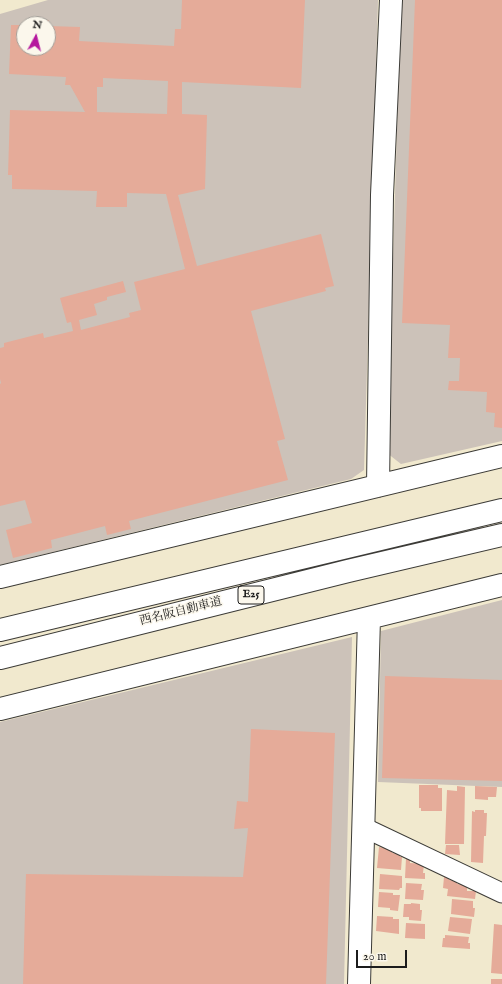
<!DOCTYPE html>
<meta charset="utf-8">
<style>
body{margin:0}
#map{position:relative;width:502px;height:984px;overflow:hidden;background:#f1e9ce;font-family:"IM FELL English",serif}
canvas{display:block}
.north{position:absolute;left:16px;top:16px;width:40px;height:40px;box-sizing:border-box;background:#fbf7ec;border:1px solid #a29f99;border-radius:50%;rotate:7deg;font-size:11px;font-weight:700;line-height:16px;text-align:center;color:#1c1c1c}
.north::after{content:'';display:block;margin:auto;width:14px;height:18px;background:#b5179e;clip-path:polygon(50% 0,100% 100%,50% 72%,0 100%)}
.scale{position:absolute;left:356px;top:950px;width:51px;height:18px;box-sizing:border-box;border:2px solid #1c1c1c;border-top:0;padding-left:5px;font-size:12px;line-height:14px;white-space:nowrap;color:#1c1c1c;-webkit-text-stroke:3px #fbf7ec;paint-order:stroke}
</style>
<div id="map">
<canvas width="502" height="984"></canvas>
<div class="north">N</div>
<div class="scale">20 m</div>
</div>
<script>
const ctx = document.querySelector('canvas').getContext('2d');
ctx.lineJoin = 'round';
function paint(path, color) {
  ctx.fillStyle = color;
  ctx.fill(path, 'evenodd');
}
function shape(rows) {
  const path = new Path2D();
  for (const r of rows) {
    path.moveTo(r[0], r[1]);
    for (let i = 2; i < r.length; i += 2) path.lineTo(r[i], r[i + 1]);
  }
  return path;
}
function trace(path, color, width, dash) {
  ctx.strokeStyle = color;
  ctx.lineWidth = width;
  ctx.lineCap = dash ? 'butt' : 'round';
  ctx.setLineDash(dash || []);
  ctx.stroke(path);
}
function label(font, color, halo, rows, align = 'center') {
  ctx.font = font + ' "IM FELL English","Noto Serif JP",serif';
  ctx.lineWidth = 3;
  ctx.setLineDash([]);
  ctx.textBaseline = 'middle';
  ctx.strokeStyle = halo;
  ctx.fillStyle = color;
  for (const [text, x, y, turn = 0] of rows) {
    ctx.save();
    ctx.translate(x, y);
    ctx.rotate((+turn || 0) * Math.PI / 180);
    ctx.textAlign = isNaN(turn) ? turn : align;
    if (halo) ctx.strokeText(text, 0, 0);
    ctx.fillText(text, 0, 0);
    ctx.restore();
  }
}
paint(shape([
 [48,0,378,0,364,470,351,479,0,565,0,14],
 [24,24,48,24,48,48,24,48],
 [401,0,502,0,502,441,401,464,387,453],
 [502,600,502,787,378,782,381,631],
 [352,637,344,984,0,984,0,722]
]), '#ccc2b9');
paint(shape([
 [182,0,305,0,301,88,182,82,182,114,207,115,205,189,178,195,197,266,321,234,334,286,325,288,326,291,251,311,285,439,277,441,288,480,129,521,131,529,107,535,105,526,51,540,52,548,13,558,6,530,32,523,25,500,0,506,0,384,1,383,0,379,0,348,4,347,4,343,43,333,44,338,73,331,71,322,67,323,60,298,123,281,126,292,107,297,107,300,94,304,97,315,79,320,81,330,130,317,129,313,141,310,134,282,185,269,166,194,127,193,127,207,96,207,97,191,12,189,12,175,8,175,10,110,85,112,70,85,65,85,66,77,9,74,11,25,24,25,24,48,48,48,48,26,80,27,79,41,174,46,175,29,181,29],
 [103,78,168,81,167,114,97,112,97,87,103,87],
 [415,0,502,0,502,428,494,427,495,413,486,412,487,392,448,390,449,381,459,381,460,358,448,358,450,325,402,323],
 [37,19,49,20,49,24,37,24],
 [385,676,502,680,502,781,382,778],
 [251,729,335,733,326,984,23,984,26,874,243,877,248,828,234,829,237,801,248,802],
 [419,785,438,785,438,788,442,788,442,811,421,811,421,808,419,808],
 [457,786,465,787,464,844,445,844,447,790,457,791],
 [475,786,497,787,496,797,488,797,488,800,475,799],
 [475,810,484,810,484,813,487,813,486,836,484,836,483,863,471,862,472,811,475,812],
 [446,845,459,845,460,855,445,854],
 [379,847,392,849,392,853,401,854,400,857,402,857,401,870,377,868],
 [406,858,410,858,410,863,424,864,423,873,425,873,425,879,405,878],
 [380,874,402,876,402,888,400,888,399,890,379,889],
 [444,877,449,878,449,880,457,881,457,884,467,885,467,891,476,891,475,899,447,896,448,889,443,888],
 [406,883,422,884,421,890,424,890,423,900,405,899],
 [379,892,393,893,393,895,400,895,398,911,390,910,390,908,378,907],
 [452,899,473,901,473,908,475,908,474,917,451,914],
 [411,903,420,904,420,910,422,910,421,921,409,920,409,917,403,917,404,904,411,904],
 [377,916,393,917,393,919,399,919,399,934,376,931],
 [450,917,472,919,470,934,448,931],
 [406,923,425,924,425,939,405,938],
 [494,924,502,925,502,974,491,973],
 [445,935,469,937,468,943,470,943,470,949,442,947,443,938,445,938],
 [491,979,502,979,502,984,491,984]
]), '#e5ab99');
const minor = shape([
 [363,827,502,893]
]);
const tertiary = shape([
 [378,486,382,195,391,0],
 [0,577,502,456],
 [0,709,502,585],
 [359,984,369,618]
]);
const motorway = shape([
 [0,630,502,510],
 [0,658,348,571,502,535]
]);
trace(minor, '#3c3b37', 21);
trace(tertiary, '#3c3b37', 24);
trace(motorway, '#3c3b37', 24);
trace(minor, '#fff', 19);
trace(tertiary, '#fff', 22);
trace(motorway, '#fff', 22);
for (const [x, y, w] of [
 [251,595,26]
]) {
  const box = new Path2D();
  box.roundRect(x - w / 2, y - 9, w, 18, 3);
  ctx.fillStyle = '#fbf7ec';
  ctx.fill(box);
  trace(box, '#1c1c1c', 1);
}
label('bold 11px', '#1c1c1c', null, [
 ["E25",251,595]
]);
label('12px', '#1c1c1c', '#fbf7ec', [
 ["西名阪自動車道",181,612,-14]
]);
</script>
